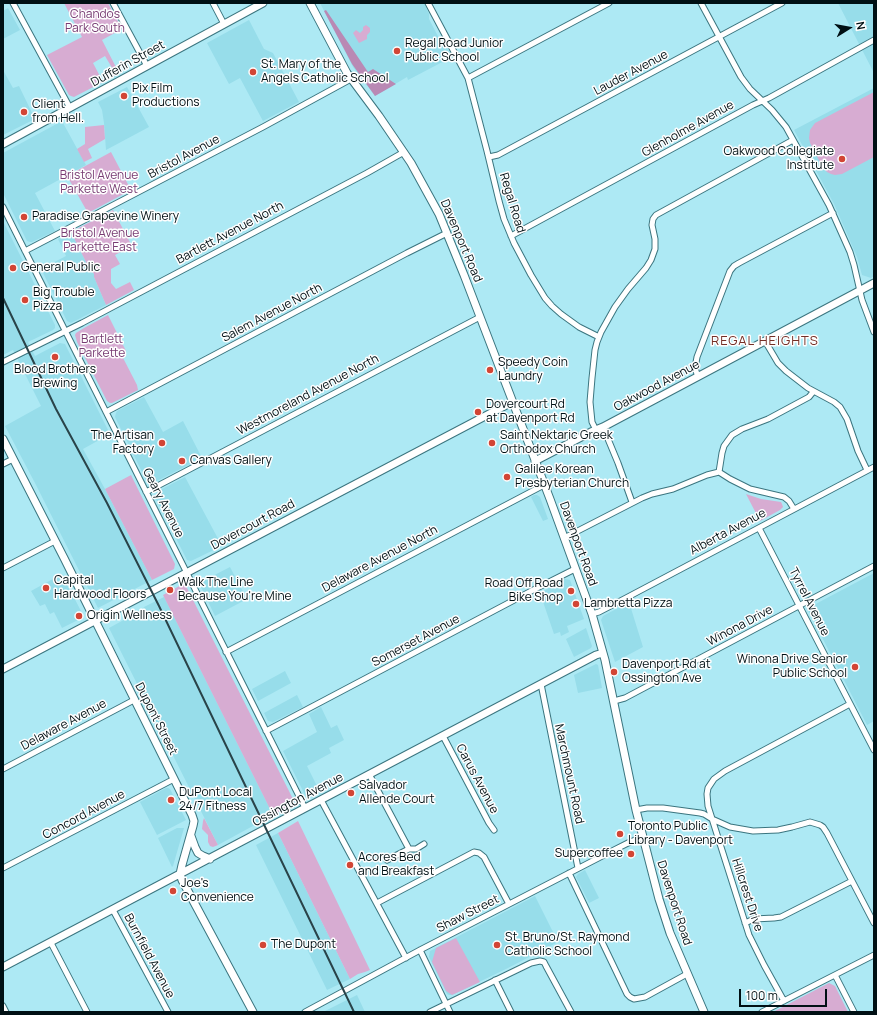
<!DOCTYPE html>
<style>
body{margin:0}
#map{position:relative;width:877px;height:1015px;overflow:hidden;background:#ade9f4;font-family:Manrope,sans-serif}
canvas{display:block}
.frame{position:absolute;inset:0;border:4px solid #001014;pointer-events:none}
.north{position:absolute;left:829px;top:8px;width:40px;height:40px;-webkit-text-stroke:3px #fefefe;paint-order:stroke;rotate:79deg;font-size:11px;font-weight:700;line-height:16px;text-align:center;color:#001014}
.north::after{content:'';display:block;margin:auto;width:14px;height:18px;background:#001014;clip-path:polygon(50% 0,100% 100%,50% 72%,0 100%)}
.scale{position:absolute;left:739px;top:989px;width:88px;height:18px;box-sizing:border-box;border:2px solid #001014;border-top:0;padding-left:5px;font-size:12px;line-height:14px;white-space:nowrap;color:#001014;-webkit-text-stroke:3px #fefefe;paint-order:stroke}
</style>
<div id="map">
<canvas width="877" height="1015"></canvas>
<div class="frame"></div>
<div class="north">N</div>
<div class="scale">100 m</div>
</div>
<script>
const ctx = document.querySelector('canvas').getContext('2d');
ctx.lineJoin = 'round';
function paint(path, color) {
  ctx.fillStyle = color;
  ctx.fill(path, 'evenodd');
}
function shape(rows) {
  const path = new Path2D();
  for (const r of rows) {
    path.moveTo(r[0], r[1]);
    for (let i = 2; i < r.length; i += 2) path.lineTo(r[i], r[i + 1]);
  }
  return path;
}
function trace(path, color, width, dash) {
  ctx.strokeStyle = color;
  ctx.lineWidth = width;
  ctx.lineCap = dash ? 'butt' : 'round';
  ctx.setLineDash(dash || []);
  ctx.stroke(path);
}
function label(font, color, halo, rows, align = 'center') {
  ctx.font = font + ' Manrope,sans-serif';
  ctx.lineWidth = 3;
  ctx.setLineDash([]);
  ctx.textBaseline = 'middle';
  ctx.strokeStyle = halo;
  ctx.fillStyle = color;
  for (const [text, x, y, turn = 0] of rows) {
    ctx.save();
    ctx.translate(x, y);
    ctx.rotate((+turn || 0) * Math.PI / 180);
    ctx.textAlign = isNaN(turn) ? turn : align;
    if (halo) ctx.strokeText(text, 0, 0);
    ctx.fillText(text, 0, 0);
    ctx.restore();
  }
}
paint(shape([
 [320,3,424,3,429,14,429,19,441,42,445,44,452,57,408,80,407,77,375,96,353,67],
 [838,3,874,3,874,73],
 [8,8,20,30,3,39,3,11],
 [249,20,264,49,273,53,299,102,263,121,240,78,229,84,207,43],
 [3,70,13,88,19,86,35,119,3,135],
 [127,87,149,127,106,150,104,123,102,110,98,102],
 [874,88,874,276,871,278,862,275,857,257,834,204,794,130],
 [62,121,86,165,35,193,55,231,32,242,30,242,27,241,3,193,3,153],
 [3,221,55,325,55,328,53,330,28,342,35,356,60,343,65,344,110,434,83,449,105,489,152,580,98,608,35,483,5,426,41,406,13,350,3,355],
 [71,232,89,268,94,274,94,277,106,305,71,323,67,321,41,269,66,256,58,239],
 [144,397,163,432,183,421,202,458,153,483,149,483,146,480,115,417,116,413,117,411],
 [185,477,222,546,191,561,187,560,155,497,156,493,158,491],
 [534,495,537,495,540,497,548,519,543,521,531,497],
 [230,567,247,599,215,616,199,583],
 [874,573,874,721,867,725,808,610,810,607],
 [62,574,84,617,62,628,54,612,50,614,45,604,40,606,31,591],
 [565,579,570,580,584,619,567,626,569,632,561,636,560,632,554,634,540,593],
 [164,597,273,815,218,845,109,628,142,610,144,607],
 [629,602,643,647,615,662,601,620,603,616],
 [586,628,592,646,591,648,574,657,566,639],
 [596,664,598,665,602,688,578,693,574,675],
 [285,671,291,683,258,701,252,689],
 [297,695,303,707,273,722,268,721,264,713],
 [321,707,331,728,337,725,344,740,329,748,331,753,307,766,320,792,309,797,305,795,283,751,317,732,309,714],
 [166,788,168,788,170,789,186,820,157,835,140,802],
 [177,828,184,828,173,866,172,867,158,838],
 [278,833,350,979,327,990,256,845],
 [585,870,599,898,589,903,576,877,578,874],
 [535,896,558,942,508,968,452,995,449,995,447,994,429,957,430,951],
 [357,995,365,1012,323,1012]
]), '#97ddea');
paint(shape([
 [64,3,108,3,122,29,102,40,119,73,110,78,109,74,114,71,105,56,93,63,103,82,74,97,71,96,69,95,47,55,82,37],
 [366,25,370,28,370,32,367,35,367,39,359,43,353,33,356,30,360,33,363,30,363,27],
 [874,92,874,157,842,174,835,175,831,174,827,172,823,168,810,143,809,138,810,130,815,123,817,122],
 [104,125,105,139,88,149,92,158,84,162,77,149,85,144,85,127],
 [111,152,131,190,88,213,67,176],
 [113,210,132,246,115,255,120,264,111,269,111,283,116,289,130,282,134,290,106,305,94,277,94,274,89,268,71,232],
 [108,315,126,351,121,354,137,385,138,390,112,403,110,403,107,401,77,342,75,335,76,333,84,328],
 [131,475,175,564,174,569,152,580,105,489],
 [746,494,761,499,781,502,782,504,783,507,780,510,760,521],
 [183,584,187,588,294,801,293,804,273,815,163,595],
 [204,818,218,845,213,847,210,846,208,842,208,835,202,829,203,821],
 [298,821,370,970,365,972,358,974,350,979,278,833],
 [456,938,480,982,452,995,446,991,432,962,436,948],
 [829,983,835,986,848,1012,773,1012]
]), '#d7acd2');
paint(shape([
 [326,10,368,72,373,69,396,84,375,96,352,64,324,11]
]), '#b989b4');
const street = shape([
 [13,3,70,108],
 [113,3,147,66],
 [213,3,224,24],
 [428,3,468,78,487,151,499,201,504,219,514,243,531,275,545,298,552,306,561,314,579,327,599,337],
 [701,3,741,77,750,89,772,110,786,127,829,205,850,252,854,265,862,300,874,332],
 [468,78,609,3],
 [489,157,498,155,782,3],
 [3,207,305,808],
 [511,236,753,105,769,98,874,40],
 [25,251,263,127,351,79],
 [765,341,778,363,786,371,808,388,834,402,840,407,847,419,858,451,867,470],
 [3,362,82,323,367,173,404,152],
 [698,377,695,368,697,357,730,271,734,266,739,263,833,213],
 [106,412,407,253,447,233],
 [603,427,618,463,632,502],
 [596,430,592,422,590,402,592,378,595,350,597,342,601,332,615,307,628,289,646,268,651,260,655,249,655,239,652,225,653,219,656,215,793,140],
 [3,464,13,459],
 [719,472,722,453,724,446,732,435,742,429,768,419,809,397,813,392],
 [146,492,480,317],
 [759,528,874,750],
 [564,538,642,498,652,494,673,489,707,475,719,472,730,479,750,489,784,497,789,501,794,509],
 [3,568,55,541],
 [592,614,599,612,626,598,874,467],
 [226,652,544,485],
 [541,684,578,868],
 [614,701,625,698,874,566],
 [266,731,537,588,575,569],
 [443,736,489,823,494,830],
 [3,769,134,700],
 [369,774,409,849],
 [321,800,406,958],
 [636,810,647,808,663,808,700,813,704,814,712,819,730,827,753,831,778,830,792,827,810,822,820,825,823,827,827,833,874,923],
 [387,860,409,849,416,849,424,844],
 [3,868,174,779],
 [569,873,627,994,630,997,634,999,645,997,687,974],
 [377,903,474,852,479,853,484,857,509,904],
 [113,910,168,1012],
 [745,923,754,919,774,918,781,917,852,881],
 [51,943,87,1012],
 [420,950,450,1012],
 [835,975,854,1012],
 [495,980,511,1012],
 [784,1001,764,965,749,935,708,806,707,794,708,788,714,779,725,771,850,704],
 [3,1006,6,1012],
 [305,1012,420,950,612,851,630,842,643,837],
 [430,1012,531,963,540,961,544,962,546,966,571,1012],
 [762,1012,874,955]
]);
const secondary = shape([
 [310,3,347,73,379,116,411,163,439,214,464,275,550,499,592,614,605,660,636,810,659,899,670,933,704,1012],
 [3,144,263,3],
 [3,439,64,558,192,815,194,821,193,826,182,865,180,874,182,880,253,1012],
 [535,461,591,432,603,427,874,283],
 [3,669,512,402],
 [191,836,195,847,198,853,203,856,210,859],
 [3,967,596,655,603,653]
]);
trace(street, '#3b757f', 7);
trace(secondary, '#3b757f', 9);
trace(street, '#fff', 5);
trace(secondary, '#fff', 7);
trace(shape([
 [3,298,56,409,107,503,159,606,354,1012]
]), '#294349', 2);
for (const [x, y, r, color] of [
 [397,51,4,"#d24535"],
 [253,72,4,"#d24535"],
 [124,96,4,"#d24535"],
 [24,112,4,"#d24535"],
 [842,159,4,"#d24535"],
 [24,217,4,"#d24535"],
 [13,268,4,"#d24535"],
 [25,300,4,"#d24535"],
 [55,357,4,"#d24535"],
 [490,370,4,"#d24535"],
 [478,412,4,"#d24535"],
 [162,443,4,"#d24535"],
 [492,443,4,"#d24535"],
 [182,461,4,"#d24535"],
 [507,477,4,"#d24535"],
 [46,588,4,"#d24535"],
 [170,590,4,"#d24535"],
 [571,591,4,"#d24535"],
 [576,604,4,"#d24535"],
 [79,616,4,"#d24535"],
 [855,667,4,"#d24535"],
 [614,672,4,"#d24535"],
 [351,793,4,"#d24535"],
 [171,800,4,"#d24535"],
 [620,834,4,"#d24535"],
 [631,854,4,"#d24535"],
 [350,865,4,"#d24535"],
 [173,891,4,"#d24535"],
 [263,945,4,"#d24535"],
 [497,945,4,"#d24535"]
]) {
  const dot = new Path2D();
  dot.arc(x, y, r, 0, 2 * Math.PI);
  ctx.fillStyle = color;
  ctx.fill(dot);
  trace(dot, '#fefefe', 1.5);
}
label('12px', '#783c73', '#fefefe', [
 ["Chandos",95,15],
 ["Park South",95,29],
 ["Bristol Avenue",99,176],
 ["Parkette West",99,190],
 ["Bristol Avenue",100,234],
 ["Parkette East",100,248],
 ["Bartlett",102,340],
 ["Parkette",102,354]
]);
label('12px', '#001014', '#fefefe', [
 ["Regal Road Junior",405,44],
 ["Public School",405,58],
 ["St. Mary of the",261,65],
 ["Angels Catholic School",261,79],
 ["Pix Film",132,89],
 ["Productions",132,103],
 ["Client",32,105],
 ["from Hell.",32,119],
 ["Oakwood Collegiate",834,152,"right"],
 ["Institute",834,166,"right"],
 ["Paradise Grapevine Winery",32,217],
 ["General Public",21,268],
 ["Big Trouble",33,293],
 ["Pizza",33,307],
 ["Speedy Coin",498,363],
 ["Laundry",498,377],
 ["Blood Brothers",55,370,"center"],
 ["Brewing",55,384,"center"],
 ["Dovercourt Rd",486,405],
 ["at Davenport Rd",486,419],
 ["The Artisan",154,436,"right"],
 ["Factory",154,450,"right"],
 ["Saint Nektaric Greek",500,436],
 ["Orthodox Church",500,450],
 ["Canvas Gallery",190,461],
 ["Galilee Korean",515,470],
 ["Presbyterian Church",515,484],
 ["Capital",54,581],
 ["Hardwood Floors",54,595],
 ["Walk The Line",178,583],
 ["Because You're Mine",178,597],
 ["Road Off Road",563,584,"right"],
 ["Bike Shop",563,598,"right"],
 ["Lambretta Pizza",584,604],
 ["Origin Wellness",87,616],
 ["Winona Drive Senior",847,660,"right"],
 ["Public School",847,674,"right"],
 ["Davenport Rd at",622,665],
 ["Ossington Ave",622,679],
 ["Salvador",359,786],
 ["Allende Court",359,800],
 ["DuPont Local",179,793],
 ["24/7 Fitness",179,807],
 ["Toronto Public",628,827],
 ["Library - Davenport",628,841],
 ["Supercoffee",623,854,"right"],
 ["Acores Bed",358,858],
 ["and Breakfast",358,872],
 ["Joe's",181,884],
 ["Convenience",181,898],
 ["St. Bruno/St. Raymond",505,938],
 ["Catholic School",505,952],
 ["The Dupont",271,945]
], 'left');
label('12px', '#001014', '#fefefe', [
 ["Dufferin Street",128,64,-29],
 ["Lauder Avenue",631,73,-28],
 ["Glenholme Avenue",688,129,-29],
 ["Bristol Avenue",184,157,-28],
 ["Regal Road",512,203,73],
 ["Bartlett Avenue North",230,233,-28],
 ["Davenport Road",461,241,67],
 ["Salem Avenue North",272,313,-28],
 ["Oakwood Avenue",657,386,-28],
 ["Westmoreland Avenue North",308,395,-28],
 ["Geary Avenue",163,503,63],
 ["Dovercourt Road",253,525,-28],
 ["Alberta Avenue",728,532,-28],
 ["Davenport Road",578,544,70],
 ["Delaware Avenue North",380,559,-28],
 ["Tyrrel Avenue",809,602,63],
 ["Winona Drive",740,626,-28],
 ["Somerset Avenue",416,641,-28],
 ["Dupont Street",156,719,63],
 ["Delaware Avenue",64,725,-28],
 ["Marchmount Road",569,774,78],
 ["Carus Avenue",477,779,62],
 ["Ossington Avenue",298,800,-28],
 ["Concord Avenue",84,815,-28],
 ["Hillcrest Drive",747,895,72],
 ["Davenport Road",674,903,72],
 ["Shaw Street",468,914,-27],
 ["Burnfield Avenue",149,956,62]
]);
ctx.letterSpacing = '1px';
label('13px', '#752f26', '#fefefe', [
 ["REGAL HEIGHTS",765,341]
]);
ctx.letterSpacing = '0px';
</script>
